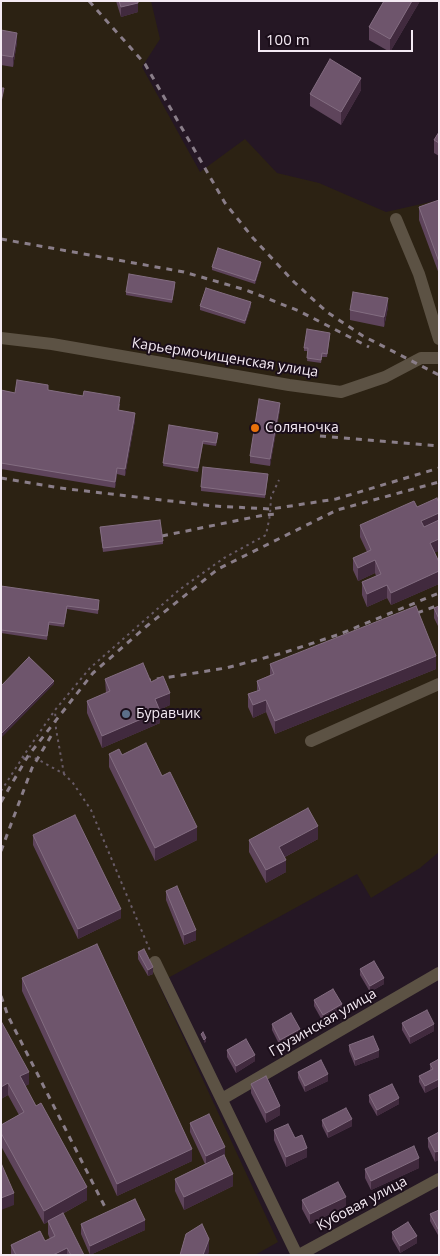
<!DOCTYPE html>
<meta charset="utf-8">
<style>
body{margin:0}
#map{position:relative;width:440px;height:1256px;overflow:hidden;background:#251724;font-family:"Open Sans",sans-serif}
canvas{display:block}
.frame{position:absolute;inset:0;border:2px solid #f4eaf3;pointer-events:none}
.scale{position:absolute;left:258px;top:30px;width:155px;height:22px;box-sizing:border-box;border:2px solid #f4eaf3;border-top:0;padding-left:6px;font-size:15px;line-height:18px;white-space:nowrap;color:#f4eaf3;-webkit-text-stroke:4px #1b0e1a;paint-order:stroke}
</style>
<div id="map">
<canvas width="440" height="1256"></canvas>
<div class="frame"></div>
<div class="scale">100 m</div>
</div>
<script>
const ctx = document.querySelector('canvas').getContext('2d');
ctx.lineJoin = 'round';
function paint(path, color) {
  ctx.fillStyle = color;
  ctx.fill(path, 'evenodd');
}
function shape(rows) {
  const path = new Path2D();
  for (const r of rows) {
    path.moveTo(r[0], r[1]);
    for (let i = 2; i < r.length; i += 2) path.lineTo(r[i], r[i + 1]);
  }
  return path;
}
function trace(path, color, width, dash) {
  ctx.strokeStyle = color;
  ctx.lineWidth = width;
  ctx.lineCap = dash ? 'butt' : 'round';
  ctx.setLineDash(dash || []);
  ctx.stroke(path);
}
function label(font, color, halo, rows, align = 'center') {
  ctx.font = font + ' "Open Sans",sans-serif';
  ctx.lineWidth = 4;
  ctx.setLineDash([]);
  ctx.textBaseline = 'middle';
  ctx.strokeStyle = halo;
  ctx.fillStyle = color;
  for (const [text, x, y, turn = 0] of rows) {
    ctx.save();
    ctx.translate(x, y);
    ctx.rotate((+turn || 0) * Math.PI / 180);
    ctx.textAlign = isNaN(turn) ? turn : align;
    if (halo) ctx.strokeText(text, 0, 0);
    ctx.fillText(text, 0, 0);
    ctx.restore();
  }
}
paint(shape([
 [1,1,151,1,160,39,142,67,200,172,245,139,277,173,319,183,386,212,439,200,439,852,420,868,371,898,357,874,168,978,159,985,278,1242,255,1255,1,1255]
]), '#2c2213');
trace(shape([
 [22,758,55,710],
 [64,774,56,729,55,710,90,668,179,590,224,558,266,535,270,515,271,497,279,480],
 [1,791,21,760,28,756,37,759,64,774,73,783,91,810,151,953]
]), '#695c68', 2, [2.5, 4]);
trace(shape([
 [396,219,419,274,439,339],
 [1,338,52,344,289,385,341,392,385,377,421,358,439,358],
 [311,741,439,684],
 [155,962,297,1255],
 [222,1099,439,973],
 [299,1255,439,1179]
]), '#5c5244', 12);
trace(shape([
 [89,1,145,64,225,203,253,238,294,282,327,312,363,336,439,375],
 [1,239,184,272,246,290,299,311,369,347],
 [320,436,439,446],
 [1,478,60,488,213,506,271,509,336,499,439,468],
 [162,536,264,515,277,514],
 [406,617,439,605],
 [145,681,226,668,283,653,340,634,439,593],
 [1,802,28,756,93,673,148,625,218,569,337,510,439,482],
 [1,851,32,768,51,736],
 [1,996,8,1016,107,1211]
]), '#8a7e89', 3, [6, 6]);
paint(shape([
 [116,1,138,1,138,12,121,17],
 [384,1,420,1,390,52,369,40,369,27],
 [1,30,17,42,13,67,1,65],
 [361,90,341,125,310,106,310,94],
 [439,132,439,156,434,153,434,140],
 [439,200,439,274,419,220,419,207],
 [261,265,255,284,212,270,212,267],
 [175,286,172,303,126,295,126,292],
 [200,306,251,306,245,324,200,310],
 [388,307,384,327,350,320,350,310],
 [330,336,327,357,322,357,321,363,307,361,308,351,304,351,304,348],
 [1,390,15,393,48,390,120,404,119,411,135,420,125,476,117,474,115,488,1,469],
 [280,409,270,466,250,463,250,456],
 [169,425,218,436,216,446,203,444,198,472,163,466],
 [268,477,265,498,201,491,201,487],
 [360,525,435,553,439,562,439,584,391,605,387,598,367,607,362,595,362,582,376,576,375,573,358,581,353,570,353,558,367,552,360,537],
 [100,527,163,541,163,544,103,552],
 [1,586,99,603,98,614,67,609,64,627,49,625,47,640,1,633],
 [439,606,439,628,434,618,434,608],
 [270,664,436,669,275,734,266,712,253,718,248,707,248,694,257,691,257,681,270,675],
 [105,679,151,682,170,705,159,710,160,723,102,748,87,713,87,701,106,693],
 [109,754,122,755,162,776,197,840,155,861,109,767],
 [33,835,121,918,78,939,33,845],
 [318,839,285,857,286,872,266,883,249,852,249,840],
 [166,891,196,940,184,945,166,900],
 [138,952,153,974,148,976,138,959],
 [360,969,384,984,370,992,360,975],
 [22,978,192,1161,117,1196,22,991],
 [314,1000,342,1011,323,1022,314,1006],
 [1,1021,29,1084,25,1086,87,1200,57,1217,84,1255,11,1255,11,1245,45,1241,50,1239,48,1234,48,1222,44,1224,1,1146,1,1125,19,1115,8,1095,1,1099],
 [402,1023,434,1031,410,1044,402,1030],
 [272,1024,300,1036,280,1046,272,1030],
 [349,1045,379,1057,355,1066,349,1051],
 [227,1050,255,1061,236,1073,227,1057],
 [439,1059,439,1086,425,1093,419,1082,419,1076,430,1070,430,1064],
 [298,1072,328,1081,305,1092,298,1078],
 [251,1084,280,1115,266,1123,251,1093],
 [369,1095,399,1104,377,1116,369,1102],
 [322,1120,352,1126,328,1138,322,1126],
 [190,1123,225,1157,233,1186,184,1210,175,1191,175,1179,205,1164,190,1132],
 [274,1130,295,1138,307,1157,286,1167,274,1140],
 [439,1132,435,1162,428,1147,428,1138],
 [419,1168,371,1190,365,1178,365,1169],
 [302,1200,346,1206,310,1224,302,1209],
 [439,1210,439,1235,438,1235,430,1221,430,1214],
 [81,1224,145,1230,90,1255,81,1234],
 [392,1232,417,1243,400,1253,392,1239]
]), '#5e445b');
paint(shape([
 [412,1,420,1,390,52,390,39],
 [138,3,138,12,121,17,121,7],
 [17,33,17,42,13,67,13,57],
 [361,78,361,90,341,125,341,112],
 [261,262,261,265,255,284,255,281],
 [388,298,388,307,384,327,384,317],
 [251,302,251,306,245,324,245,321],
 [280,403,280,409,270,466,270,459],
 [135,413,135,420,125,476,125,469],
 [117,468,117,474,115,488,115,482],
 [439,513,439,526,421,534,421,521],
 [439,539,439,551,430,555,430,543],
 [375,560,375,573,358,581,358,568],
 [439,571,439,584,391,605,391,593],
 [387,585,387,598,367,607,367,594],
 [436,656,436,669,275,734,275,721],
 [54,681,54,684,1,738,1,734],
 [170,693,170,705,155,712,155,699],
 [266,700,266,712,253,718,253,705],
 [160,711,160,723,102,748,102,736],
 [318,826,318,839,279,860,279,847],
 [197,827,197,840,155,861,155,848],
 [286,860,286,872,266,883,266,870],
 [121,909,121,918,78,939,78,929],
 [196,930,196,940,184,945,184,935],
 [153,967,153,974,148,976,148,970],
 [384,978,384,984,370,992,370,986],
 [342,1004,342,1011,323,1022,323,1015],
 [434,1024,434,1031,410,1044,410,1037],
 [300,1029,300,1036,280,1046,280,1040],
 [206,1038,206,1042,204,1043,204,1040],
 [379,1050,379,1057,355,1066,355,1060],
 [255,1055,255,1061,236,1073,236,1066],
 [29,1072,29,1084,20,1089,20,1076],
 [328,1074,328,1081,305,1092,305,1086],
 [439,1079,439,1086,425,1093,425,1086],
 [8,1083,8,1095,1,1099,1,1087],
 [399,1098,399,1104,377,1116,377,1110],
 [280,1106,280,1115,266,1123,266,1113],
 [352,1119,352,1126,328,1138,328,1132],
 [225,1147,225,1157,206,1166,206,1156],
 [307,1148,307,1157,286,1167,286,1157],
 [192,1149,192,1161,117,1196,117,1184],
 [439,1151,439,1160,435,1162,435,1152],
 [419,1158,419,1168,371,1190,371,1181],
 [233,1174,233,1186,184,1210,184,1197],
 [87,1187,87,1200,44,1224,44,1211],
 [14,1193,14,1205,1,1210,1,1198],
 [346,1197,346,1206,310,1224,310,1214],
 [145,1220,145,1230,90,1255,90,1246],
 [417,1236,417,1243,400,1253,400,1246],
 [209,1239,209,1252,208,1255,203,1255],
 [67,1248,67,1255,53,1255]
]), '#412a3e');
const building = shape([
 [119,1,138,1,138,3,121,7,119,1],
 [384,1,412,1,390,39,369,27,384,1],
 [1,30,17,33,13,57,1,55,1,30],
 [330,59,361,78,341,112,310,94,330,59],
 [1,88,4,88,1,102,1,88],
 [439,132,439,143,434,140,439,132],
 [439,200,439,262,419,207,439,200],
 [218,248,261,262,255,281,212,267,218,248],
 [129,274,175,282,172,300,126,292,129,274],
 [206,288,251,302,245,321,200,306,206,288],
 [353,292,388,298,384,317,350,310,353,292],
 [307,329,330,333,327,354,322,353,321,360,307,358,308,348,304,348,307,329],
 [17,380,48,385,48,390,83,396,84,391,120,397,118,410,135,413,125,469,117,468,115,482,1,463,1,390,15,393,17,380],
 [259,399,280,403,270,459,250,456,259,399],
 [169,425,218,433,216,443,203,441,198,468,163,463,169,425],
 [203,467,268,474,265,495,201,487,203,467],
 [437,498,439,503,439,513,421,521,424,527,439,520,439,539,430,543,439,562,439,571,391,593,387,585,367,594,362,582,381,574,375,560,358,568,353,558,371,550,360,525,414,501,417,507,437,498],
 [160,520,163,541,103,548,100,527,160,520],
 [1,586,99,600,98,610,67,606,64,624,49,622,47,636,1,630,1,586],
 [416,606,436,656,275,721,266,700,253,705,248,694,260,690,257,681,274,674,270,664,416,606],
 [439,606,439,619,434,608,439,606],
 [29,657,54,681,1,734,1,686,29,657],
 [143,663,151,682,163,676,170,693,155,699,160,711,102,736,87,701,110,691,105,679,143,663],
 [146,743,162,776,170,772,197,827,155,848,109,754,119,749,122,755,146,743],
 [308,808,318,826,279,847,286,860,266,870,249,840,308,808],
 [75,815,121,909,78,929,33,835,75,815],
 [177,886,196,930,184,935,166,891,177,886],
 [97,944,192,1149,117,1184,22,978,97,944],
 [144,949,153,967,148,970,138,952,144,949],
 [374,961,384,978,370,986,360,969,374,961],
 [333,989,342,1004,323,1015,314,1000,333,989],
 [427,1010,434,1024,410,1037,402,1023,427,1010],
 [291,1013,300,1029,280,1040,272,1024,291,1013],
 [1,1021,29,1072,20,1076,36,1106,41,1103,87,1187,44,1211,1,1133,1,1125,24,1112,8,1083,1,1087,1,1021],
 [203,1032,206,1038,204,1040,201,1034,203,1032],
 [373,1036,379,1050,355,1060,349,1045,373,1036],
 [246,1039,255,1055,236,1066,227,1050,246,1039],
 [439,1059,439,1079,425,1086,419,1076,433,1069,430,1064,439,1059],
 [321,1060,328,1074,305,1086,298,1072,321,1060],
 [266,1076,280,1106,266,1113,251,1084,266,1076],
 [392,1084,399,1098,377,1110,369,1095,392,1084],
 [346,1108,352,1119,328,1132,322,1120,346,1108],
 [209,1114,225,1147,206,1156,190,1123,209,1114],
 [288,1124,295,1138,302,1135,307,1148,286,1157,274,1130,288,1124],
 [439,1132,439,1151,435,1152,428,1138,439,1132],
 [414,1146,419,1158,371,1181,365,1169,414,1146],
 [224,1155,233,1174,184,1197,175,1179,224,1155],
 [1,1163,14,1193,1,1198,1,1163],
 [338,1182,346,1197,310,1214,302,1200,338,1182],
 [135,1199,145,1220,90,1246,81,1224,135,1199],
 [439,1210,439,1228,438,1229,430,1214,439,1210],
 [63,1213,84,1255,71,1255,67,1248,53,1255,16,1255,11,1245,40,1231,45,1241,55,1236,48,1221,63,1213],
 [408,1222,417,1236,400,1246,392,1232,408,1222],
 [202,1224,209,1239,203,1255,180,1255,186,1234,202,1224]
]);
paint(building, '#6e556c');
trace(building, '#836d81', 1);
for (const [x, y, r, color] of [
 [255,428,5,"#e8710a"],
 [126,714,5,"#5c6f8a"]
]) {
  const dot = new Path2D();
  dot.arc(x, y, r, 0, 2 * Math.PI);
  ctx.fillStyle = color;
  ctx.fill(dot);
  trace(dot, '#1b0e1a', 2);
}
label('14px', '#f4eaf3', '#1b0e1a', [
 ["Карьермочищенская улица",225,358,9],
 ["Грузинская улица",323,1023,-30],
 ["Кубовая улица",362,1204,-28]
]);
label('14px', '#f4eaf3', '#1b0e1a', [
 ["Соляночка",265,428],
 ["Буравчик",136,714]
], 'left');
</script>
